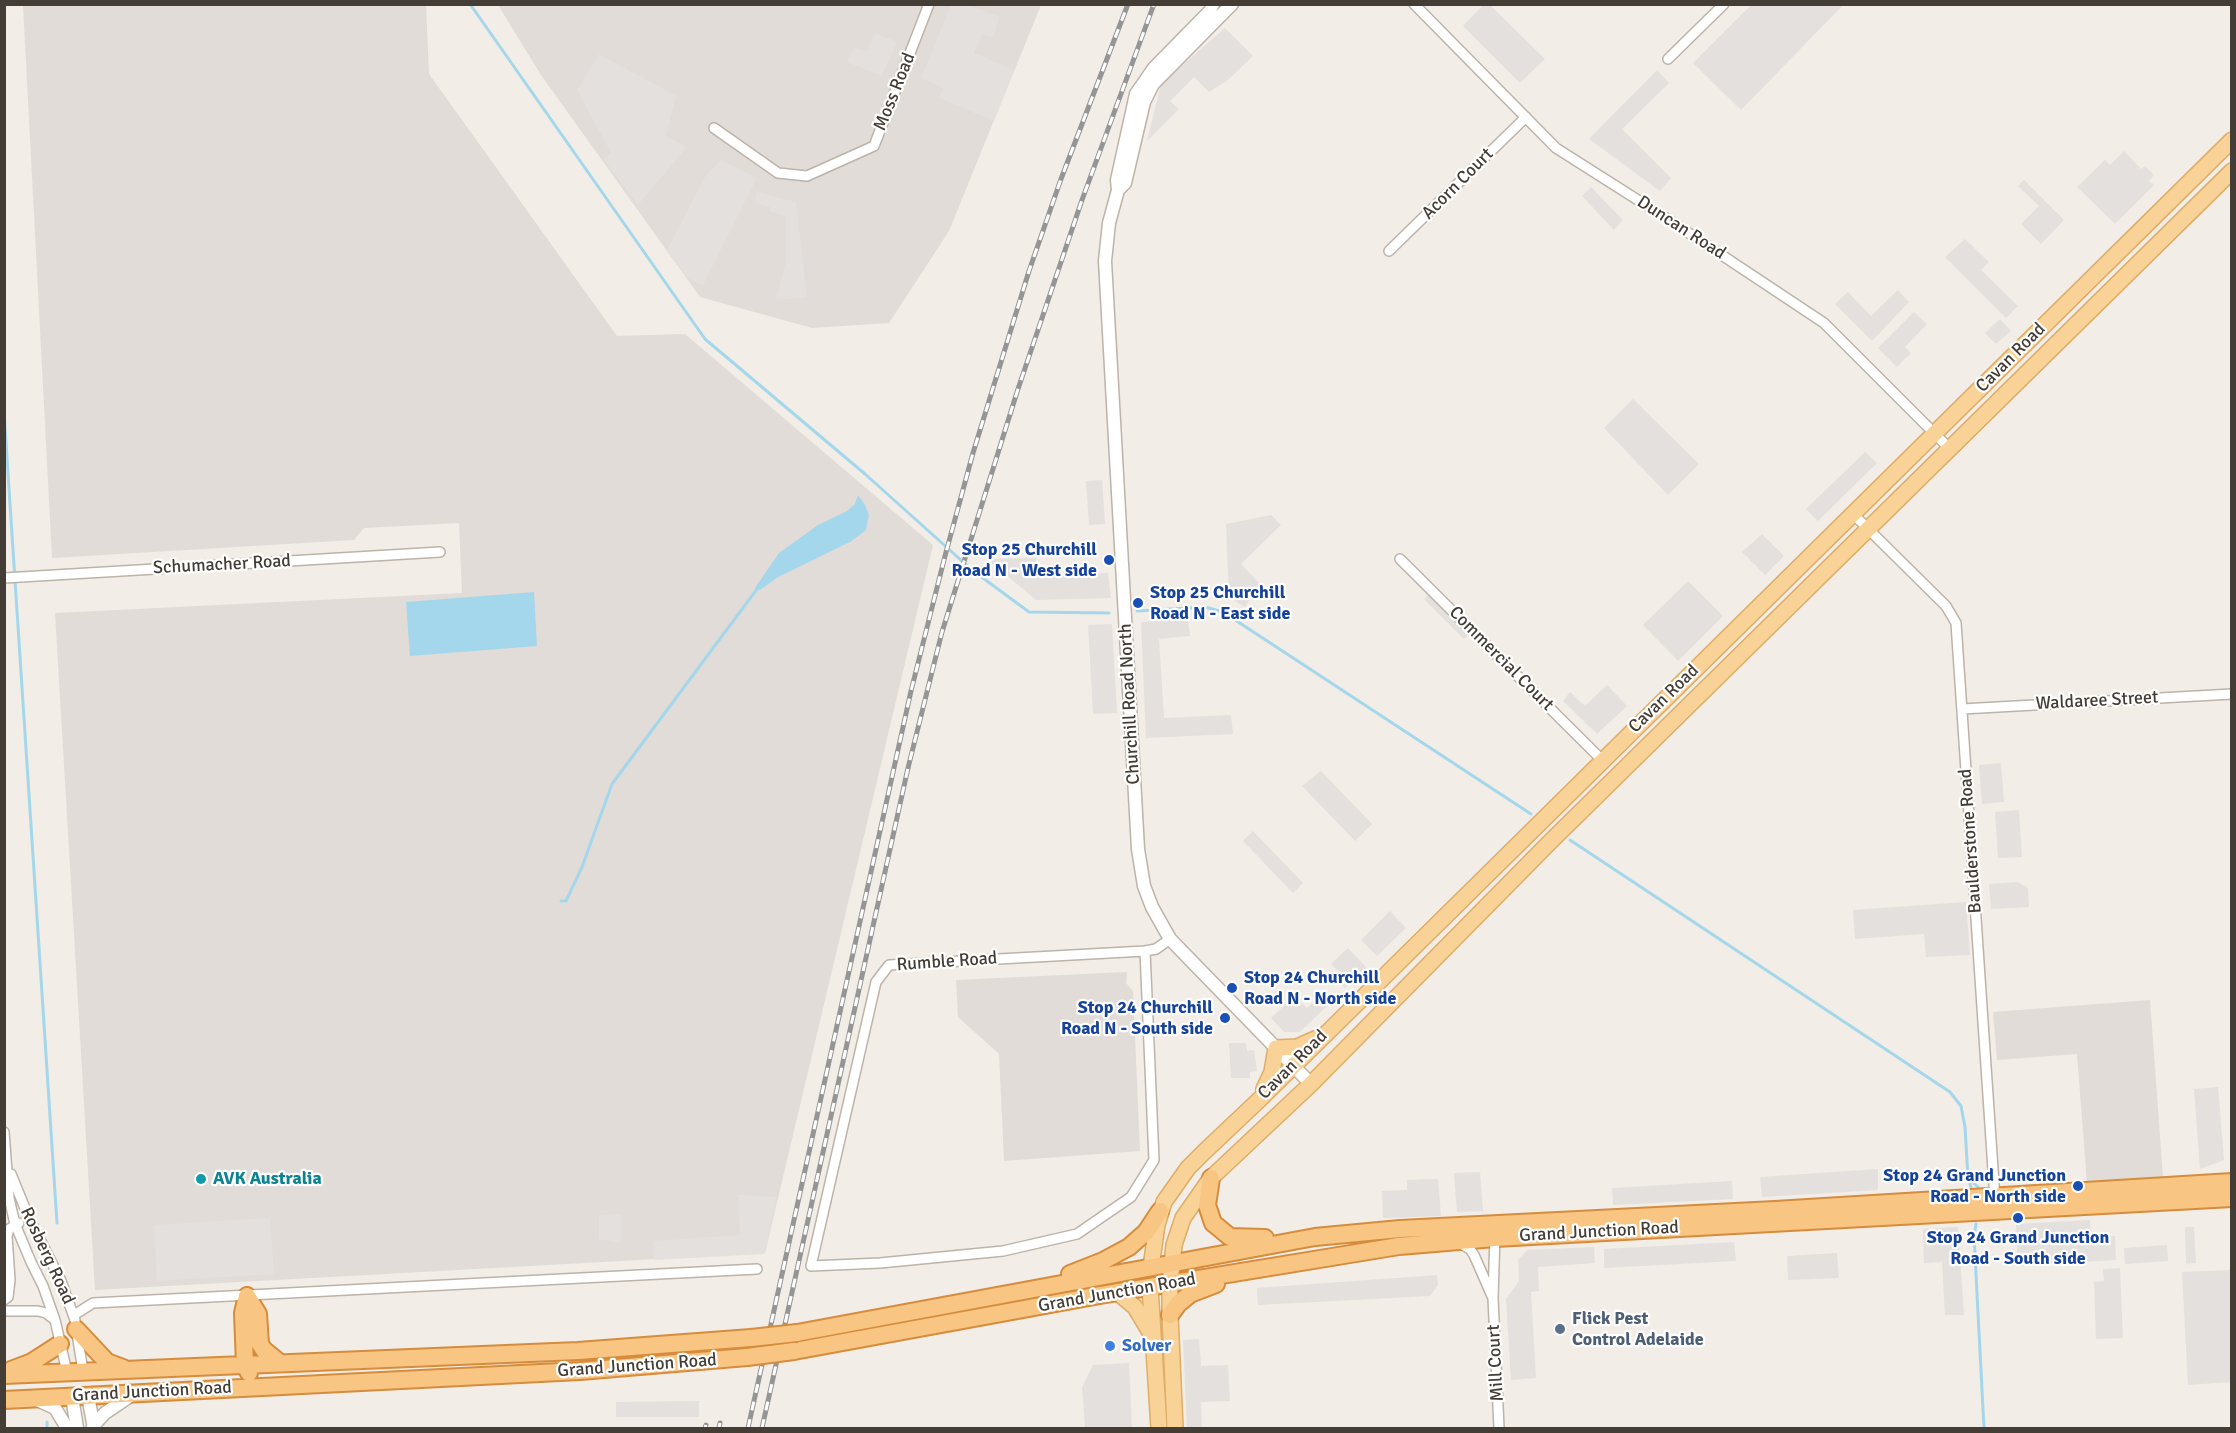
<!DOCTYPE html>
<style>
body{margin:0}
#map{position:relative;width:2236px;height:1433px;overflow:hidden;background:#f2ede6;font-family:Signika,sans-serif}
canvas{display:block}
.frame{position:absolute;inset:0;border:6px solid #443d35;pointer-events:none}
</style>
<div id="map">
<canvas width="2236" height="1433"></canvas>
<div class="frame"></div>
</div>
<script>
const ctx = document.querySelector('canvas').getContext('2d');
ctx.lineJoin = 'round';
function paint(path, color) {
  ctx.fillStyle = color;
  ctx.fill(path, 'evenodd');
}
function shape(rows) {
  const path = new Path2D();
  for (const r of rows) {
    path.moveTo(r[0], r[1]);
    for (let i = 2; i < r.length; i += 2) path.lineTo(r[i], r[i + 1]);
  }
  return path;
}
function trace(path, color, width, dash) {
  ctx.strokeStyle = color;
  ctx.lineWidth = width;
  ctx.lineCap = dash ? 'butt' : 'round';
  ctx.setLineDash(dash || []);
  ctx.stroke(path);
}
function label(font, color, halo, rows, align = 'center') {
  ctx.font = font + ' Signika,sans-serif';
  ctx.lineWidth = 4.5;
  ctx.setLineDash([]);
  ctx.textBaseline = 'middle';
  ctx.strokeStyle = halo;
  ctx.fillStyle = color;
  for (const [text, x, y, turn = 0] of rows) {
    ctx.save();
    ctx.translate(x, y);
    ctx.rotate((+turn || 0) * Math.PI / 180);
    ctx.textAlign = isNaN(turn) ? turn : align;
    if (halo) ctx.strokeText(text, 0, 0);
    ctx.fillText(text, 0, 0);
    ctx.restore();
  }
}
paint(shape([
 [23,5,426,5,429,74,617,336,685,334,933,545,765,1253,95,1290,55,613,462,593,459,523,364,528,354,540,52,558],
 [498,5,1041,5,949,231,889,323,812,328,700,297,541,75],
 [1127,972,1126,983,1133,991,1140,1151,1004,1161,999,1054,958,1017,956,980],
 [2150,1000,2163,1177,2087,1183,2077,1054,1997,1060,1993,1012]
]), '#e1dcd7');
paint(shape([
 [1484,4,1490,5,1545,59,1520,83,1463,26],
 [951,5,967,5,1000,17,993,38,982,34,974,53,1014,70,994,121,939,98,943,88,921,78],
 [1751,5,1843,5,1741,110,1693,63],
 [1225,28,1253,56,1228,80,1209,92,1194,77,1170,101,1179,109,1147,141,1161,84],
 [875,33,897,42,882,76,847,62,854,47,867,52],
 [599,54,676,96,666,136,687,147,638,205,603,159,611,153,577,90],
 [1657,70,1669,83,1622,129,1671,178,1660,191,1589,139],
 [2124,151,2141,169,2145,166,2154,175,2149,181,2154,185,2115,224,2077,187,2105,160,2110,165],
 [721,160,757,178,703,285,687,278,667,250,706,175],
 [2024,180,2064,220,2041,244,2021,224,2039,206,2018,186],
 [1591,187,1623,220,1614,230,1582,196],
 [757,192,796,202,807,297,776,300,786,261,785,216,769,211,770,207,755,203],
 [1965,239,1989,262,1981,270,2018,306,2006,318,1945,257],
 [1898,290,1909,302,1872,341,1835,304,1848,292,1871,316],
 [1914,312,1927,324,1905,347,1911,353,1897,367,1878,348],
 [2000,319,2011,331,1996,344,1985,333],
 [1633,399,1699,464,1668,495,1604,428],
 [1865,452,1877,463,1818,521,1806,509],
 [1102,480,1105,524,1089,525,1086,481],
 [1271,515,1281,525,1241,564,1260,584,1245,607,1229,597,1226,524],
 [1762,534,1784,556,1765,575,1742,552],
 [1036,558,1037,576,1108,573,1111,598,1036,600,987,559],
 [1688,581,1723,616,1678,661,1643,625],
 [1431,592,1472,631,1464,639,1424,599],
 [1188,619,1190,636,1159,639,1164,718,1231,715,1233,734,1146,738,1141,622],
 [1112,624,1117,713,1093,714,1088,625],
 [1607,685,1627,706,1597,734,1563,701,1570,692,1585,706],
 [2001,763,2004,802,1982,804,1979,765],
 [1321,771,1372,824,1355,841,1302,786],
 [2019,810,2022,857,1998,858,1995,812],
 [1253,831,1303,883,1293,893,1243,841],
 [2018,882,2028,888,2029,907,1991,909,1989,884],
 [1966,902,1970,955,1926,957,1924,934,1855,939,1853,910],
 [1390,911,1406,928,1377,956,1361,940],
 [1348,948,1366,967,1345,988,1336,980,1341,974,1331,964],
 [1294,996,1307,1008,1319,997,1328,1005,1300,1032,1284,1032,1271,1018],
 [1229,1043,1246,1043,1247,1051,1254,1050,1257,1071,1250,1072,1250,1078,1231,1078],
 [2218,1087,2224,1160,2200,1169,2194,1089],
 [1878,1169,1878,1190,1762,1197,1760,1177],
 [1480,1172,1483,1211,1457,1212,1454,1173],
 [1429,1179,1438,1179,1441,1216,1383,1218,1382,1191,1407,1190,1407,1180],
 [1732,1181,1733,1199,1613,1205,1612,1188],
 [738,1195,777,1197,764,1254,654,1260,653,1241,740,1235],
 [621,1214,622,1235,620,1243,599,1239,599,1215],
 [270,1218,274,1274,157,1281,154,1225],
 [2090,1220,2091,1237,2115,1236,2116,1260,2018,1266,2016,1224],
 [1958,1227,1964,1315,1945,1315,1942,1262,1924,1263,1923,1229],
 [2185,1227,2194,1227,2196,1263,2186,1264],
 [1734,1242,1736,1261,1604,1268,1604,1249],
 [2167,1245,2168,1261,2125,1264,2124,1248],
 [1594,1247,1595,1263,1538,1267,1539,1291,1531,1292,1536,1378,1511,1380,1506,1299,1519,1281,1518,1260,1527,1250],
 [1837,1253,1839,1278,1788,1280,1787,1256],
 [2120,1268,2123,1338,2096,1339,2094,1282,2104,1281,2103,1269],
 [2231,1270,2231,1382,2188,1385,2182,1272],
 [1437,1275,1438,1285,1430,1296,1258,1305,1257,1288],
 [1199,1339,1201,1366,1228,1365,1230,1401,1201,1402,1202,1428,1187,1428,1183,1340],
 [1129,1363,1132,1428,1085,1428,1082,1387,1093,1365],
 [699,1401,699,1417,616,1417,616,1402]
]), '#e3e0de');
paint(shape([
 [858,495,865,505,869,515,866,530,850,542,778,577,760,590,755,588,779,553,818,525,847,511,855,504],
 [534,592,537,646,410,656,406,602]
]), '#a4d7ec');
trace(shape([
 [470,4,705,339,865,474,972,570,1029,612,1109,613],
 [4,412,57,1223],
 [1137,611,1205,607,1223,612,1531,814],
 [1570,840,1950,1092,1961,1106,1965,1127,1968,1178,1971,1187],
 [561,901,566,901,582,867,612,784,757,589],
 [1968,1178,1978,1187],
 [1976,1224,1974,1236,1984,1428],
 [47,1422,47,1428]
]), '#a4d7ec', 3);
const minor = shape([
 [1414,4,1556,148,1663,216,1824,323,1950,449],
 [1668,59,1724,4],
 [714,128,778,173,807,176,874,146,929,4],
 [1389,251,1526,117],
 [1852,513,1946,606,1956,623,1995,1199],
 [1400,559,1602,760],
 [4,578,440,552],
 [1962,709,2232,694],
 [1145,951,1154,1160,1131,1197,1077,1234,1003,1251,880,1263,811,1266,876,982,889,965,1145,951,1156,949,1170,939],
 [4,1132,9,1198,15,1224,31,1262,43,1286,55,1320,67,1372],
 [11,1174,29,1218,61,1281,75,1320],
 [1495,1235,1493,1298,1499,1428],
 [1459,1243,1470,1249,1474,1255,1492,1296],
 [4,1300,8,1297,10,1280,7,1236,9,1229,19,1223],
 [4,1311,38,1311,46,1313,55,1320],
 [74,1315,93,1303,757,1269],
 [77,1334,83,1371]
]);
const tertiary = shape([
 [1213,4,1210,11,1154,68,1136,94,1117,180,1118,190,1109,223,1105,261,1138,849,1144,886,1152,907,1170,939,1311,1084],
 [1118,190,1125,183,1144,102,1153,84,1232,4],
 [88,1396,94,1428],
 [72,1397,77,1428],
 [37,1400,55,1408,67,1428],
 [93,1426,105,1413,133,1394]
]);
const primary = shape([
 [1264,1089,1272,1072,1276,1048,1297,1047,1315,1039],
 [1151,1267,1157,1225,1164,1202,1188,1168,1204,1152,1259,1100,2232,140],
 [1150,1287,1159,1428],
 [1117,1292,1135,1307,1150,1332],
 [1175,1428,1170,1315,1170,1284,1174,1245,1183,1218,1211,1178,1311,1084,1551,841,2232,171]
]);
const trunk = shape([
 [1211,1178,1207,1205,1213,1223,1230,1237,1265,1238],
 [1070,1274,1103,1261,1129,1247,1146,1232,1160,1211],
 [247,1296,243,1313,245,1365,249,1373],
 [247,1296,258,1314,260,1344,264,1350,280,1363],
 [1170,1315,1178,1304,1190,1294,1216,1284],
 [76,1329,107,1362,123,1368],
 [797,1333,1315,1237,1400,1229,1775,1210,2232,1182],
 [794,1351,1100,1295,1399,1246,1495,1238,2232,1198],
 [11,1370,32,1362,60,1344],
 [4,1375,578,1351,751,1338],
 [4,1400,580,1371,747,1357]
]);
trace(minor, '#bdb3a9', 12);
trace(tertiary, '#bdb3a9', 15);
trace(primary, '#dead68', 18);
trace(trunk, '#d68c3c', 20);
trace(minor, '#fff', 9);
trace(tertiary, '#fff', 12);
trace(primary, '#f9d297', 15);
trace(trunk, '#f8c682', 16);
const rail = shape([
 [705,1428,706,1425],
 [719,1428,720,1423],
 [748,1428,911,691,945,556,973,453,1029,271,1061,179,1128,4],
 [762,1428,908,768,942,632,1018,389,1082,200,1154,4]
]);
trace(rail, '#959595', 5);
trace(rail, '#fff', 3, [9]);
const trunkBridge = shape([
 [751,1338,797,1333],
 [747,1357,794,1351]
]);
trace(trunkBridge, '#d68c3c', 20, []);
trace(trunkBridge, '#f8c682', 16);
for (const [x, y, r, color] of [
 [1109,560,6,"#1a4fb4"],
 [1138,603,6,"#1a4fb4"],
 [1232,988,6,"#1a4fb4"],
 [1225,1018,6,"#1a4fb4"],
 [201,1179,6,"#0f9aa8"],
 [2078,1186,6,"#1a4fb4"],
 [2018,1218,6,"#1a4fb4"],
 [1560,1329,6,"#5c6f8a"],
 [1110,1346,6,"#3f7fe0"]
]) {
  const dot = new Path2D();
  dot.arc(x, y, r, 0, 2 * Math.PI);
  ctx.fillStyle = color;
  ctx.fill(dot);
  trace(dot, '#fff', 2);
}
label('18px', '#443d35', '#fff', [
 ["Moss Road",895,92,-68],
 ["Acorn Court",1458,184,-45],
 ["Duncan Road",1681,228,33],
 ["Cavan Road",2011,358,-45],
 ["Schumacher Road",222,565,-3],
 ["Commercial Court",1501,659,45],
 ["Cavan Road",1664,699,-44],
 ["Waldaree Street",2097,701,-3],
 ["Churchill Road North",1130,704,-93],
 ["Baulderstone Road",1971,841,-94],
 ["Rumble Road",947,962,-4],
 ["Cavan Road",1293,1065,-45],
 ["Grand Junction Road",1599,1232,-3],
 ["Rosberg Road",47,1256,65],
 ["Grand Junction Road",1117,1293,-10],
 ["Mill Court",1496,1363,-93],
 ["Grand Junction Road",637,1366,-4],
 ["Grand Junction Road",152,1392,-3]
]);
label('bold 18px', '#164399', '#fff', [
 ["Stop 25 Churchill",1097,550],
 ["Road N - West side",1097,571],
 ["Stop 25 Churchill",1150,593,"left"],
 ["Road N - East side",1150,614,"left"],
 ["Stop 24 Churchill",1244,978,"left"],
 ["Road N - North side",1244,999,"left"],
 ["Stop 24 Churchill",1213,1008],
 ["Road N - South side",1213,1029],
 ["Stop 24 Grand Junction",2066,1176],
 ["Road - North side",2066,1197],
 ["Stop 24 Grand Junction",2018,1238,"center"],
 ["Road - South side",2018,1259,"center"]
], 'right');
label('bold 18px', '#0d838f', '#fff', [
 ["AVK Australia",213,1179]
], 'left');
label('bold 18px', '#4e5e75', '#fff', [
 ["Flick Pest",1572,1319],
 ["Control Adelaide",1572,1340]
], 'left');
label('bold 18px', '#366cbe', '#fff', [
 ["Solver",1122,1346]
], 'left');
</script>
